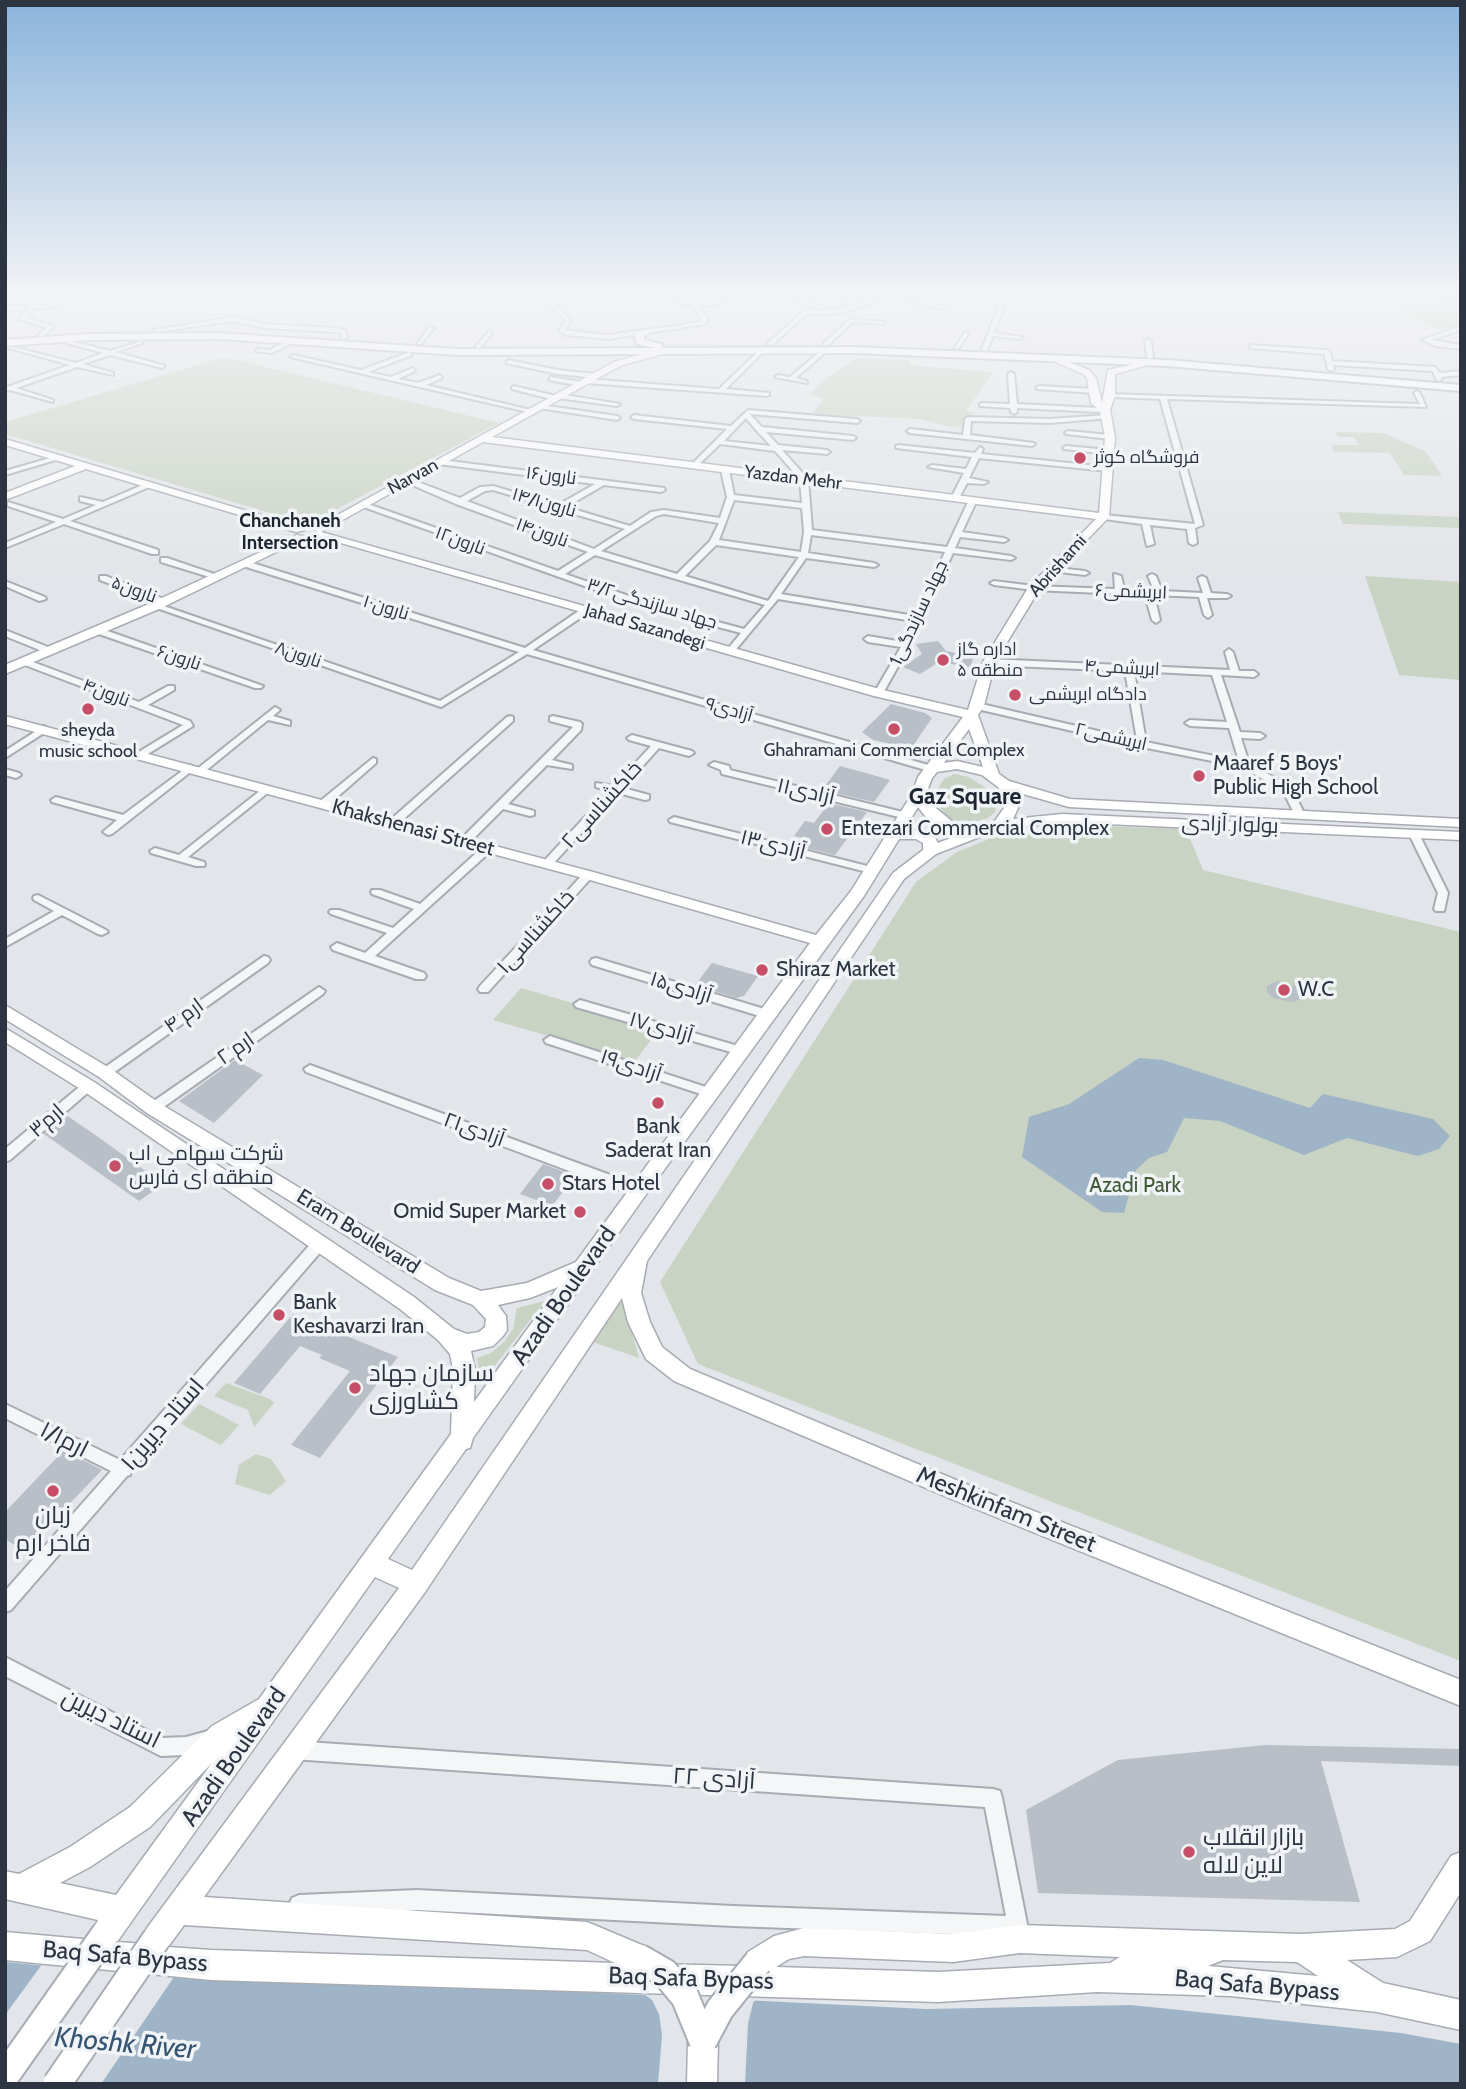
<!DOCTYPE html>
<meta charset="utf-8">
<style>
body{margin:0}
#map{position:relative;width:1466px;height:2089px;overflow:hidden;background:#e2e5e9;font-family:Cabin,sans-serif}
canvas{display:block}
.frame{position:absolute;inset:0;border:7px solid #2b3440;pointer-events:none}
</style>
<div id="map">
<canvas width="1466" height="2089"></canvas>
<div class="frame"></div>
</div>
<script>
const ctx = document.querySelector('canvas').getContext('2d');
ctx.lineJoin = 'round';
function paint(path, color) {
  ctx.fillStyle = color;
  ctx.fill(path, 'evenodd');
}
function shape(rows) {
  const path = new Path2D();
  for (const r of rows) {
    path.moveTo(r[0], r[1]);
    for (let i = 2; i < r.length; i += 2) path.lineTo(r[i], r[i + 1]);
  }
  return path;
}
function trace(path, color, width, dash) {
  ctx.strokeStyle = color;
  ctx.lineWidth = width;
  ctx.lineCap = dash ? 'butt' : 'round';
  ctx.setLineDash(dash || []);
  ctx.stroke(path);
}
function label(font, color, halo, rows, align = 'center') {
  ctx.font = font + ' Cabin,Cairo,sans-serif';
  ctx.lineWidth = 7;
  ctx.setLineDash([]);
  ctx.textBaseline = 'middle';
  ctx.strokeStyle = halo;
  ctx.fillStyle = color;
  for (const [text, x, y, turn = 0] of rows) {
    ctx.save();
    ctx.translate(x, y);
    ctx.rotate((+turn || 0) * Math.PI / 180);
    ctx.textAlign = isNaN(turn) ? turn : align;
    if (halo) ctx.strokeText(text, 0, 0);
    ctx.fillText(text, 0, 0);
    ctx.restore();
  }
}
paint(shape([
 [1444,295,1461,295,1461,325,1439,330,1396,311,1444,300],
 [224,357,499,423,320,518,294,520,5,434,5,422],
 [858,358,910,360,909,365,993,372,966,411,974,412,972,416,965,416,963,427,948,426,920,419,812,414,824,398,809,394,827,377],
 [1335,432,1384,433,1426,452,1442,476,1404,475,1390,453,1334,452,1331,445,1359,445,1354,437,1338,437],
 [1338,512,1460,517,1461,528,1343,524],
 [1365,576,1461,582,1461,680,1399,675],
 [954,774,969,777,990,791,997,799,995,812,988,818,971,823,954,821,947,816,939,807,935,793,944,779],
 [1071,825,1186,829,1203,870,1461,932,1461,1661,698,1364,660,1282,916,882,957,852,994,837],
 [521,988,576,1004,575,1007,657,1032,635,1061,493,1020],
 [619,1288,639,1358,587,1340],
 [545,1301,482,1382,477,1358,491,1353,504,1342,513,1329,517,1308],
 [226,1383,270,1399,274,1403,254,1427,248,1410,214,1396],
 [199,1404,239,1425,221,1445,181,1424],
 [256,1454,271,1459,286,1481,270,1495,235,1484,239,1465]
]), '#c8d3c3');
paint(shape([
 [1139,1058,1163,1060,1310,1108,1323,1094,1433,1119,1450,1136,1439,1149,1418,1156,1347,1138,1304,1155,1220,1121,1184,1118,1167,1152,1149,1158,1136,1170,1124,1213,1102,1212,1022,1157,1029,1117,1069,1104],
 [5,1962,198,1980,560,1991,926,2009,1131,2005,1401,2033,1461,2044,1461,2084,5,2084]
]), '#9fb5c7');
paint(shape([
 [43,1963,176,1974,101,2084,5,2084,5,2015],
 [640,1991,757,1997,753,2003,748,2024,745,2084,658,2084,662,2035,659,2014,652,2000]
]), '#e2e5e9');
paint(shape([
 [938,641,946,651,974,657,970,667,939,662,920,674,903,667,922,654,916,644],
 [891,704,925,713,932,718,906,756,887,750,891,744,873,740,862,732],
 [840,766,866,773,890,780,874,802,822,790],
 [829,803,867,812,835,855,802,847,808,839,794,836,805,821,814,823],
 [712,963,758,976,744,996,736,998,695,985],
 [1277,981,1301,988,1299,1000,1292,1002,1273,998,1267,992,1267,986],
 [235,1060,263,1075,214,1123,179,1101],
 [66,1115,91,1132,164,1184,139,1201,44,1134],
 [543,1164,575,1176,552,1206,520,1194],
 [293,1314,398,1357,320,1458,291,1445,350,1371,319,1358,322,1355,300,1346,260,1394,234,1383],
 [64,1450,102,1470,24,1551,5,1539,5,1512],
 [1265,1745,1461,1749,1461,1766,1321,1761,1360,1902,1038,1893,1026,1810,1118,1760]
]), '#b9bfc6');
const street = shape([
 [552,295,556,295,557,305,571,321,564,330,608,335,701,322,702,319,694,307,656,295,663,295,696,304,712,302,731,295,738,295,715,305,700,307,708,319,706,324,608,339,566,335,559,331,565,321,551,305,552,295],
 [772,295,780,295,826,307,823,309,772,295],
 [820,295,830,295,860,301,850,306,847,304,851,302,820,295],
 [884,295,894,295,944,307,941,309,889,297,844,313,807,314,772,345,767,344,803,311,843,309,884,295],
 [996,295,1002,295,1007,300,994,333,1023,337,1020,339,993,336,988,349,985,351,982,349,1001,300,996,295],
 [34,303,37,305,60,304,63,306,34,309,26,318,53,326,53,328,41,337,38,335,47,328,19,319,28,309,5,310,5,306,31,305,34,303],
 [233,317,265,324,336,328,346,331,347,338,342,339,341,333,336,332,265,328,233,321,156,332,153,330,233,317],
 [850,319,885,322,882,324,853,322,828,345,824,345,824,343,850,319],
 [1461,326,1461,330,1431,340,1461,345,1461,349,1435,346,1422,340,1461,326],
 [429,327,434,328,421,344,417,344,429,327],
 [490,330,492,333,480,348,476,348,476,346,490,330],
 [965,332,968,334,959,348,954,349,965,332],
 [295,338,297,341,272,353,255,351,258,349,269,350,295,338],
 [1148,339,1151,341,1153,357,1150,359,1147,357,1145,341,1148,339],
 [68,340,110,351,142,341,142,343,116,352,165,366,162,368,110,355,83,364,113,373,113,375,77,367,16,388,53,400,53,402,10,390,5,392,7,387,70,365,9,348,9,346,76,363,103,353,66,343,68,340],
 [1251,345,1327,350,1330,352,1332,361,1435,367,1440,373,1461,371,1461,375,1441,377,1442,379,1439,381,1436,379,1433,371,1333,365,1334,369,1331,371,1328,369,1324,354,1249,348,1251,345],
 [763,347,765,350,726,389,769,393,769,395,767,396,586,383,583,381,586,379,719,389,763,347],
 [824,348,829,349,796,378,807,381,807,383,775,377,778,375,790,377,824,348],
 [410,352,412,355,368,372,391,377,413,368,415,371,398,379,418,383,440,375,442,378,426,385,535,411,532,413,290,357,293,355,361,370,410,352],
 [508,360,558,370,596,374,599,376,596,378,558,374,506,363,508,360],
 [1011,372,1014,374,1017,404,1100,408,1103,410,1100,412,1017,408,1017,412,1014,414,1011,412,1010,408,980,406,980,404,982,403,1010,404,1008,374,1011,372],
 [551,377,581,382,584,384,581,386,549,380,551,377],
 [514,386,556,396,559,394,620,404,617,406,558,398,555,400,512,389,512,387,514,386],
 [1039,386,1094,389,1097,391,1094,393,1037,389,1036,388,1039,386],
 [1417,391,1420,393,1426,407,1167,399,1203,525,1195,528,1197,543,1193,545,1189,543,1187,529,1150,525,1154,544,1147,546,1142,524,1104,519,1100,517,1104,515,1195,524,1160,399,1110,397,1108,396,1108,394,1420,404,1414,393,1417,391],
 [541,405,617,416,620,418,617,420,539,408,538,407,541,405],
 [748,410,857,419,860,421,857,423,750,414,762,427,853,436,856,438,853,440,766,432,778,445,827,450,830,452,827,454,782,450,808,479,812,530,947,547,969,500,973,498,977,500,962,532,1004,538,1008,540,1004,542,960,537,955,548,1011,556,1015,558,1011,560,953,553,910,645,882,695,879,696,874,693,901,647,868,642,864,639,868,636,903,642,913,621,778,599,733,653,730,654,726,651,741,633,649,609,358,505,365,503,558,571,588,552,456,504,403,481,410,479,460,498,480,487,493,486,558,505,595,484,438,464,437,462,441,460,664,488,665,490,661,492,604,485,566,507,630,526,651,512,664,510,720,518,727,497,721,470,725,468,729,470,734,495,802,503,800,479,775,451,720,444,695,468,692,468,692,464,727,429,634,419,631,417,634,415,731,426,748,410],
 [746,418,756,430,771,446,724,441,746,418],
 [493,490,625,529,594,549,467,501,485,491,493,490],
 [734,500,802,508,804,532,801,552,719,540,734,500],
 [664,514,719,523,710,541,677,574,601,551,656,516,664,514],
 [811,535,945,552,915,616,781,594,806,558,874,567,878,565,874,563,808,553,811,535],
 [716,545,799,557,768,601,685,576,716,545],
 [595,555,676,579,765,605,744,629,655,605,565,574,595,555],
 [1107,415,1110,417,1109,418,1050,423,971,421,970,435,1034,443,1035,444,1032,446,910,433,907,431,910,429,963,435,965,419,968,417,1050,419,1107,415],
 [1068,431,1110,435,1113,437,1110,439,1066,434,1065,433,1068,431],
 [898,445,975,453,980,447,983,449,981,454,1108,467,1112,469,1108,471,979,458,969,478,988,482,984,484,967,483,959,498,955,500,951,498,964,473,928,467,932,465,966,469,972,457,896,448,896,446,898,445],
 [1066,446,1109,450,1112,452,1109,454,1064,449,1063,448,1066,446],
 [57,456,59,457,59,459,5,475,5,471,57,456],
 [147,483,154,485,70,521,158,550,158,554,152,554,64,524,5,548,5,543,56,522,8,506,8,502,63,519,96,505,80,501,80,497,103,502,147,483],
 [161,558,167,558,223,577,216,579,161,562,161,558],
 [243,562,249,562,525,648,583,608,589,608,589,612,533,650,935,767,937,769,935,771,929,771,527,654,441,707,151,606,158,604,440,701,519,652,243,566,243,562],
 [1048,567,1085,571,1089,573,1085,575,1051,571,1048,571,1048,567],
 [1114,574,1121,576,1124,589,1154,590,1148,576,1152,574,1156,576,1162,591,1203,593,1198,578,1202,576,1206,578,1211,593,1227,594,1231,596,1227,598,1207,598,1212,615,1208,618,1204,615,1199,597,1154,595,1160,620,1156,623,1152,620,1145,595,1034,590,994,585,990,583,994,581,1034,586,1115,589,1114,574],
 [100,576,106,576,169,601,162,603,100,580,100,576],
 [5,581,45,597,46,599,39,601,5,586,5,581],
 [96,629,102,629,263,686,261,688,255,688,96,633,96,629],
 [5,630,53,649,54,651,47,653,5,636,5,630],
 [1229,649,1233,652,1239,671,1254,671,1258,674,1254,677,1221,675,1240,732,1260,733,1265,736,1260,739,1241,738,1249,763,1291,787,1305,815,1304,817,1296,817,1283,791,1242,767,1142,747,977,709,972,706,977,703,1137,740,1125,671,989,665,985,662,989,659,1230,670,1225,652,1229,649],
 [1134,671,1212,675,1227,722,1190,720,1185,723,1190,726,1229,728,1239,761,1146,742,1134,671],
 [25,659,139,702,168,686,174,686,174,690,148,705,190,721,193,726,143,757,137,757,137,753,183,725,22,664,22,660,25,659],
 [275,707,280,710,273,716,290,721,290,725,268,720,203,773,197,773,197,769,275,707],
 [510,716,513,717,513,721,397,825,389,825,389,821,507,717,510,716],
 [553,716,580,722,582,724,581,730,552,760,572,765,572,769,547,765,508,804,534,811,534,815,530,816,503,809,468,844,460,844,460,840,573,727,550,721,550,717,553,716],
 [44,726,49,729,47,731,5,758,5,751,44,726],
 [632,735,692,751,694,753,689,756,659,748,623,788,649,795,649,799,645,800,618,793,551,866,543,866,542,864,543,862,609,791,596,787,596,783,614,786,651,746,629,740,627,738,632,735],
 [373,758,376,759,376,763,327,806,319,806,319,802,373,758],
 [714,762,729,766,730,770,907,813,908,815,903,818,722,774,721,770,709,765,714,762],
 [190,765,195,768,193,770,112,834,108,835,103,832,117,820,52,802,51,800,56,797,123,815,190,765],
 [5,769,19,773,21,775,16,778,5,775,5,769],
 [266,786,270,787,270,791,188,857,204,862,205,864,204,866,196,866,151,853,150,851,155,848,179,855,266,786],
 [674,817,875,868,876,870,871,873,670,822,669,820,674,817],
 [1414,831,1419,834,1448,893,1444,911,1436,911,1434,909,1438,893,1409,834,1414,831],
 [488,845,493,848,492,850,375,956,424,973,426,976,424,979,416,979,333,950,331,947,337,943,365,953,387,933,331,914,329,912,331,910,339,910,393,928,414,909,372,894,371,892,372,890,380,890,420,904,484,846,488,845],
 [588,872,593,875,592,877,488,992,480,992,478,989,480,986,584,873,588,872],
 [38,895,106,930,108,932,102,935,98,934,62,915,5,947,5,939,54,911,34,900,33,898,34,896,38,895],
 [264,956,268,957,270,960,268,963,109,1076,101,1076,99,1073,101,1070,264,956],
 [596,958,771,1011,773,1014,767,1018,763,1017,592,965,590,962,592,959,596,958],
 [319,987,325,991,323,994,158,1111,148,1111,147,1108,148,1105,319,987],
 [580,1000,745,1048,747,1051,741,1055,576,1007,574,1004,580,1000],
 [550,1036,715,1090,717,1093,715,1096,707,1096,546,1043,544,1040,550,1036],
 [310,1065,643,1187,645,1191,643,1195,633,1195,306,1072,304,1069,310,1065],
 [88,1082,92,1083,94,1086,92,1089,10,1160,5,1162,5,1149,84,1083,88,1082],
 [319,1239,324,1240,326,1244,324,1248,132,1470,130,1475,127,1476,11,1610,5,1612,5,1591,111,1471,5,1418,5,1404,120,1460,314,1240,319,1239],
 [5,1657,162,1738,186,1737,208,1731,215,1733,217,1740,215,1747,208,1749,186,1755,161,1756,5,1676,5,1657],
 [293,1741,993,1789,1000,1791,1002,1798,1030,1939,1027,1946,1020,1949,1013,1946,1009,1936,733,1926,417,1910,299,1915,292,1912,289,1905,292,1898,299,1895,417,1890,733,1906,1006,1916,985,1807,293,1759,286,1757,284,1750,286,1743,293,1741]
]);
const secondary = shape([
 [666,347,669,352,620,366,492,437,1099,513,1105,437,1100,411,1091,403,1087,378,1083,374,1047,358,1054,356,1089,370,1096,378,1102,403,1108,370,1151,360,1151,364,1115,374,1115,395,1110,410,1115,437,1109,517,1039,590,995,662,984,706,978,715,999,774,1009,781,1070,799,1461,819,1461,827,1069,807,1016,792,1018,808,1013,819,1062,814,1461,832,1461,840,1062,822,1000,829,936,854,904,879,647,1261,641,1293,650,1322,662,1347,690,1369,968,1485,1461,1680,1461,1706,952,1499,674,1381,646,1359,628,1322,622,1298,425,1592,204,1897,587,1922,649,1948,654,1958,651,1964,745,1966,743,1962,748,1952,774,1936,804,1928,953,1934,1020,1925,1301,1934,1395,1929,1410,1921,1451,1856,1461,1852,1461,1892,1430,1941,1397,1957,1347,1960,1383,1983,1461,2000,1461,2030,1377,2012,1231,1996,1097,1992,938,2002,211,1980,5,1960,5,1932,94,1940,92,1933,98,1920,5,1899,5,1871,19,1874,70,1847,130,1807,212,1726,259,1699,451,1434,453,1369,450,1354,438,1340,400,1309,82,1090,5,1042,5,1028,94,1082,414,1297,454,1329,467,1334,479,1332,485,1327,486,1319,473,1305,435,1290,147,1113,99,1077,5,1019,5,1005,111,1069,159,1103,449,1278,481,1291,527,1283,576,1262,810,943,583,878,5,724,5,716,593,872,816,935,851,891,912,794,918,777,963,717,874,696,313,535,318,532,315,529,316,527,614,362,666,347],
 [483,442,1096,519,1028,588,983,662,968,710,883,690,321,532,483,442],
 [969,729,983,767,957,761,944,763,969,729],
 [957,769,982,775,998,787,1003,794,1004,808,994,822,981,826,954,823,931,804,926,794,932,778,937,772,957,769],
 [918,807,925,816,945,830,963,833,938,843,935,838,924,831,904,830,918,807],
 [899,839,916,839,923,843,923,850,893,873,412,1570,388,1559,466,1449,470,1448,473,1438,645,1196,864,896,899,839],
 [558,1287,474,1402,475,1369,471,1351,493,1346,503,1336,507,1330,506,1316,498,1305,530,1298,558,1287],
 [375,1577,399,1588,147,1928,143,1938,145,1944,117,1942,375,1577],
 [212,1763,116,1895,60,1883,90,1867,150,1827,212,1763],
 [184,1925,587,1950,615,1963,211,1950,168,1947,184,1925],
 [1020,1953,1120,1957,1110,1963,938,1972,776,1967,789,1959,804,1956,953,1962,1020,1953],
 [1223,1960,1297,1962,1318,1976,1208,1966,1223,1960],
 [5,439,304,528,305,530,296,532,86,469,5,500,5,493,75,466,5,445,5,439],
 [297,535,307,537,159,609,5,674,5,665,151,603,297,535],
 [703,2026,714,2030,718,2041,717,2084,687,2084,688,2041,692,2030,703,2026]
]);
const primary = shape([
 [643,330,651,332,644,337,644,340,662,344,662,348,852,347,1167,360,1461,385,1461,391,1167,366,852,353,457,355,219,339,88,340,5,346,5,340,88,334,219,333,457,349,656,348,637,344,634,336,643,330]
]);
trace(street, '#a7acb3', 4);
trace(secondary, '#a7acb3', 3);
trace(primary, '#a2aab4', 4);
paint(street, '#f4f6f8');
paint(secondary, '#fff');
paint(primary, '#fff');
const secondaryBridge = shape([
 [639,1958,665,1973,685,1997,703,2041],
 [703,2041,720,2009,758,1962],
 [5,2076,106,1933],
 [57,2084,157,1938]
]);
trace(secondaryBridge, '#a7acb3', 31, []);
trace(secondaryBridge, '#fff', 27);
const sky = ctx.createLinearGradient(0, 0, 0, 587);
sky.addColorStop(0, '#8bb4db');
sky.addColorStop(0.5, '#f2f3f5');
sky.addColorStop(1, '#f2f3f500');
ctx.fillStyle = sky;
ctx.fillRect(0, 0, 1466, 587);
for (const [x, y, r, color] of [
 [1080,458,7,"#c64f67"],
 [943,660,7,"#c64f67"],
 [1015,695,7,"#c64f67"],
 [88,709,7,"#c64f67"],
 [894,729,7,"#c64f67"],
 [1199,776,7,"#c64f67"],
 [827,829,7,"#c64f67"],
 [762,970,7,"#c64f67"],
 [1284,990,7,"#c64f67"],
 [658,1103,7,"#c64f67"],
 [115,1166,7,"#c64f67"],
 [548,1184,7,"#c64f67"],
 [580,1212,7,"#c64f67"],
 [279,1315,7,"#c64f67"],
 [355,1388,7,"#c64f67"],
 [53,1491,7,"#c64f67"],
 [1189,1852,7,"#c64f67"]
]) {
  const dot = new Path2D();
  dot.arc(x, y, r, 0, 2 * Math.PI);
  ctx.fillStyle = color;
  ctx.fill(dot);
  trace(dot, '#f1f4f7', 2.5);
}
label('18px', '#2b3440', '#f1f4f7', [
 ["فروشگاه کوثر",1094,458],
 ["اداره گاز",957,650],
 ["منطقه ۵",957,671],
 ["دادگاه ابریشمی",1029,695],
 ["sheyda",88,731,"center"],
 ["music school",88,752,"center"],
 ["Ghahramani Commercial Complex",894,751,"center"]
], 'left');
label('18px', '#2b3440', '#f1f4f7', [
 ["نارون۱۶",551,476,7],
 ["Narvan",413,477,-29],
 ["Yazdan Mehr",793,478,7],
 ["۱۴/۱نارون",544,503,16],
 ["نارون۱۴",542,533,20],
 ["نارون۱۲",460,541,20],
 ["Abrishami",1058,566,-48],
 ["نارون۵",134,590,20],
 ["ابریشمی۶",1131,592,2],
 ["۳/۲جهاد سازندگی",652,604,17],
 ["نارون۱۰",386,608,17],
 ["1جهاد سازندگی",919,613,-65],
 ["Jahad Sazandegi",645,627,16],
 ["نارون۸",298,655,19],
 ["نارون۶",179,658,19],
 ["ابریشمی۴",1122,668,3],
 ["نارون۴",106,693,21],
 ["آزادی۹",729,710,16],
 ["ابریشمی۲",1111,737,13]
]);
label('bold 19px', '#1d2531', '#f1f4f7', [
 ["Chanchaneh",290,521],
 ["Intersection",290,543]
]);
label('21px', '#2b3440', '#f1f4f7', [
 ["Maaref 5 Boys'",1213,764],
 ["Public High School",1213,788],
 ["Entezari Commercial Complex",841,829],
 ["Shiraz Market",776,970],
 ["W.C",1298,990],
 ["Bank",658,1127,"center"],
 ["Saderat Iran",658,1151,"center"],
 ["شرکت سهامی اب",129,1154],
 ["منطقه ای فارس",129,1178],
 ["Stars Hotel",562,1184],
 ["Omid Super Market",566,1212,"right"],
 ["Bank",293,1303],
 ["Keshavarzi Iran",293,1327]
], 'left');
label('21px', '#2b3440', '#f1f4f7', [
 ["آزادی۱۱",806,792,13],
 ["خاکشناسی۲",602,805,-48],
 ["بولوار آزادی",1230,825,2],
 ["Khakshenasi Street",413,828,15],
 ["آزادی۱۳",773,845,14],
 ["خاکشناسی۱",536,932,-48],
 ["آزادی۱۵",681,988,17],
 ["ارم ۴",184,1016,-36],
 ["آزادی۱۷",661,1028,16],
 ["ارم ۲",236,1049,-35],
 ["آزادی۱۹",631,1066,18],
 ["ارم۳",47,1121,-41],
 ["آزادی۲۱",474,1130,20],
 ["Eram Boulevard",358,1232,32]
]);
label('21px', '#415b39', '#f1f4f7', [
 ["Azadi Park",1135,1186]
]);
label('bold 23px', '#1d2531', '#f1f4f7', [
 ["Gaz Square",965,797]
]);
label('24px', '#2b3440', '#f1f4f7', [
 ["Azadi Boulevard",564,1296,-55],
 ["استاد دیرین۱",163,1425,-49],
 ["۱/۱ارم",64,1440,27],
 ["Meshkinfam Street",1006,1510,22],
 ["استاد دیرین",111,1719,26],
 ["Azadi Boulevard",234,1757,-55],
 ["آزادی ۲۲",714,1779,4],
 ["Baq Safa Bypass",125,1957,5],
 ["Baq Safa Bypass",691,1979,2],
 ["Baq Safa Bypass",1257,1986,5]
]);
label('24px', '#2b3440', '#f1f4f7', [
 ["سازمان جهاد",369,1374],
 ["کشاورزی",369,1402],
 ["زبان",53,1516,"center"],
 ["فاخر ارم",53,1544,"center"],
 ["بازار انقلاب",1203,1838],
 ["لاین لاله",1203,1866]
], 'left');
label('italic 28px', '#375572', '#f1f4f7', [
 ["Khoshk River",125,2044,5]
]);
</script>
